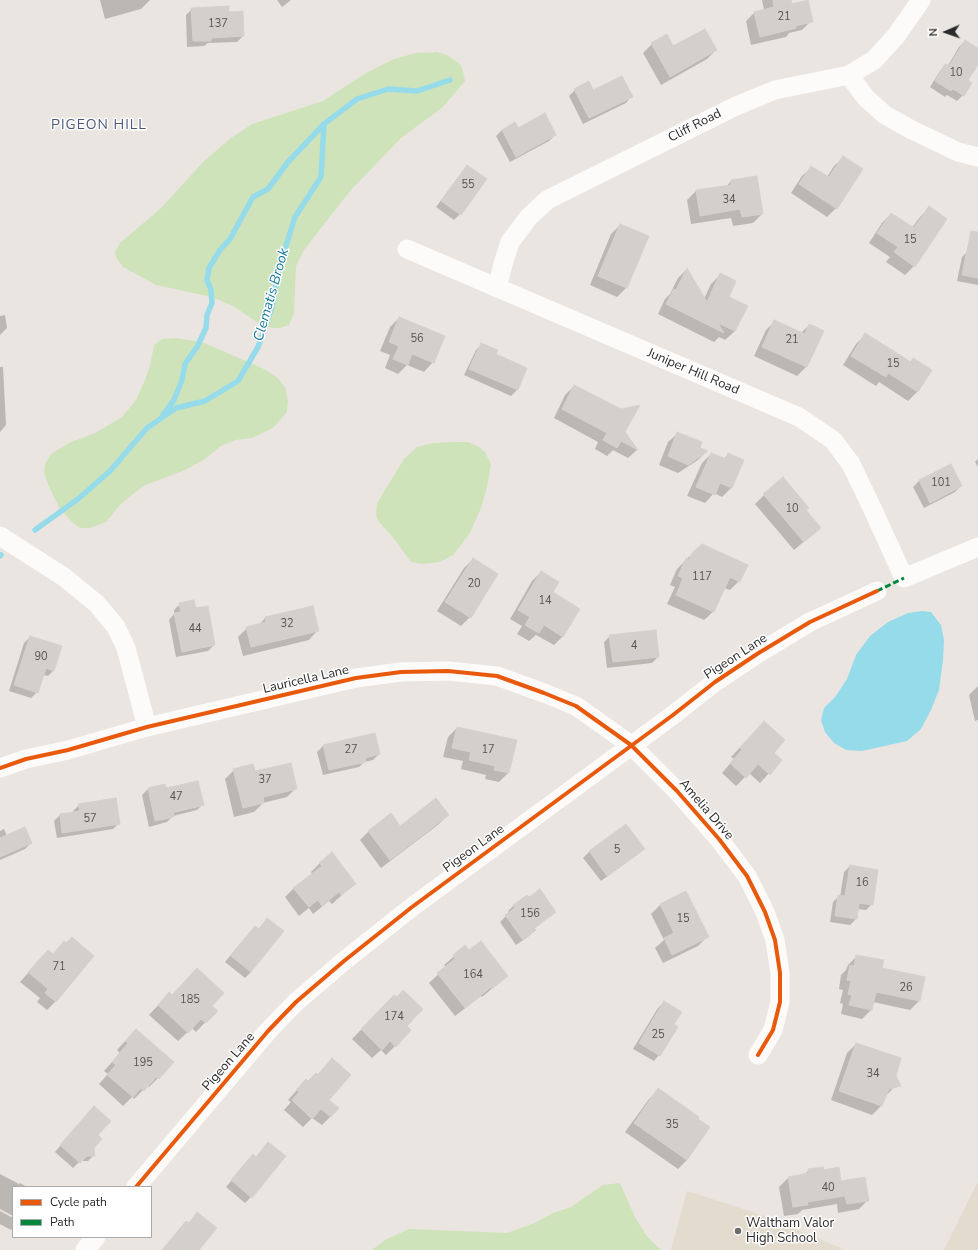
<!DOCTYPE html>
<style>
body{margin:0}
#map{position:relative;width:978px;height:1250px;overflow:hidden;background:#eae5e0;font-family:"Nunito Sans",sans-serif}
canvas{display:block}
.legend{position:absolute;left:12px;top:1186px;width:140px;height:52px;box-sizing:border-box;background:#fff;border:1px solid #aaa;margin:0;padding:5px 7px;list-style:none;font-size:12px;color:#2b2b2b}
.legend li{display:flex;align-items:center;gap:8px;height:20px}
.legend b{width:20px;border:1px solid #aaa}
.north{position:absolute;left:926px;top:12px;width:40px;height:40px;-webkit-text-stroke:3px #fff;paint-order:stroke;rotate:268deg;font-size:11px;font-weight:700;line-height:16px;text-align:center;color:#2b2b2b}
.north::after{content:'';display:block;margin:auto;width:14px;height:18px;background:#2b2b2b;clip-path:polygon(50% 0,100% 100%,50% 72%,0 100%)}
</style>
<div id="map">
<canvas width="978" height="1250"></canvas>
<ul class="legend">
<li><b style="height:5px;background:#e8590c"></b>Cycle path</li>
<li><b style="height:5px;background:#00873e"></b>Path</li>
</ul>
<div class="north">N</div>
</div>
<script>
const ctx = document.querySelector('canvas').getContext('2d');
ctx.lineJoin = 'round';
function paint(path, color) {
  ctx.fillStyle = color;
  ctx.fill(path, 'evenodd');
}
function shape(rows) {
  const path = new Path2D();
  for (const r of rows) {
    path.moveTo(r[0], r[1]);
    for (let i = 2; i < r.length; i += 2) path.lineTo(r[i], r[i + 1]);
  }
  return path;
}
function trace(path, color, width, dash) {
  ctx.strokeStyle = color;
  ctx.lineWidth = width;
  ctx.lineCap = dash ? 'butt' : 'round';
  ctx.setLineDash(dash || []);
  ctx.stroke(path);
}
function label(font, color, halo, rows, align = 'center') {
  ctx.font = font + ' "Nunito Sans",sans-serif';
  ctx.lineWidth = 3;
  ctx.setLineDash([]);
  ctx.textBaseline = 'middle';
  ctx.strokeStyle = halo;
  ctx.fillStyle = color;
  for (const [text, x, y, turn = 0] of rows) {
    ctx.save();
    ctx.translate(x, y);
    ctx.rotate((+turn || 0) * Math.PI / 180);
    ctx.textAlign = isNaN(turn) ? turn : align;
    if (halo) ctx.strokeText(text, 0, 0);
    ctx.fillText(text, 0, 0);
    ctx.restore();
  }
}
paint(shape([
 [978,1181,978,1250,944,1250],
 [687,1191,753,1212,846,1250,671,1250]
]), '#e4dbcf');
paint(shape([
 [437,52,447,55,460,64,463,71,465,81,443,107,401,138,350,191,304,250,296,266,294,313,289,325,280,328,273,328,261,325,233,306,212,297,156,285,123,267,117,259,115,252,120,243,160,209,204,161,231,138,252,124,323,101,366,73,394,59,416,53],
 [176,338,202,342,262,368,277,377,285,387,288,400,287,412,273,428,252,438,236,440,221,446,202,461,183,471,143,486,121,504,106,522,90,528,80,528,72,522,60,509,50,489,44,473,45,464,51,454,69,443,95,433,122,417,136,400,145,380,150,366,154,345,162,339],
 [452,442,468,442,479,447,485,452,491,464,487,487,481,508,470,533,453,555,440,562,422,564,411,562,391,535,379,522,376,515,377,503,404,459,417,447,433,443],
 [620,1183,635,1217,646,1235,661,1250,372,1250,385,1240,409,1229,507,1233,535,1223,553,1213,571,1207,603,1185]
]), '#cfe3ba');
paint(shape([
 [922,611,931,612,941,625,944,640,943,660,939,690,931,710,921,729,907,741,862,751,846,750,834,743,825,732,821,720,824,708,835,697,847,679,856,655,870,636,888,622,908,613]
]), '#96dbe9');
paint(shape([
 [100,0,150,0,141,9,105,19],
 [277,0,291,0,282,7],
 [762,0,790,0,791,5,811,21,802,30,789,33,786,37,751,45,746,21,755,12,764,10],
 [192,9,228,13,242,12,243,36,237,42,208,43,204,46,187,47,186,15],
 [666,36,673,48,716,50,707,59,661,85,643,53,652,44],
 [965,41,978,50,978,63,967,81,963,95,957,101,947,95,945,97,930,87,940,71,945,65,947,67,959,47],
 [575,90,593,91,631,97,626,103,583,124,569,96],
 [514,124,517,129,555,135,549,141,510,162,496,136,502,130],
 [844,157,836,208,827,217,791,193,802,176,812,167,827,177,834,166],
 [467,166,460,214,454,220,436,207,462,172],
 [731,181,762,214,753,223,733,226,731,218,691,224,687,200,696,191,726,187],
 [929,208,914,266,905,275,886,262,890,257,869,243,882,223,891,214,912,228,920,217],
 [620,225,648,237,626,288,617,297,590,285,611,234],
 [968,251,978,253,978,285,957,281,962,257],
 [687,269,704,299,711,284,720,275,727,297,735,331,725,340,719,337,714,342,658,314,665,299,670,294,678,278],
 [5,315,7,328,0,335,0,316],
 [399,318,443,336,433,362,424,372,407,365,398,374,385,368,390,355,380,351,390,327],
 [775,321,801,333,809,325,823,331,806,367,797,376,754,356,766,330],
 [865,335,910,363,913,359,931,370,917,392,908,401,879,382,876,386,843,365,856,344],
 [482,344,494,355,526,369,517,390,511,396,464,375,476,350],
 [0,367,3,367,6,425,0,432],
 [574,386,624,432,637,450,628,458,613,450,607,456,595,449,598,442,554,418,565,395],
 [678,433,699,449,706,452,698,460,678,473,659,465,668,442],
 [711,454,724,459,728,454,742,460,731,488,722,497,714,493,705,503,687,496,702,463],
 [978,459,978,467,975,462],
 [950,465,961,486,955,492,924,508,913,487,919,481],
 [764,495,805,511,820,528,794,550,755,504],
 [693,553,739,581,730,590,724,588,714,611,704,620,667,604,675,587,670,585,677,569],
 [473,559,470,617,461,626,437,611,464,568],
 [541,572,552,593,563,636,554,645,536,635,529,641,517,634,522,626,510,619,532,581],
 [180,604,196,610,214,645,208,651,176,657,169,620,174,614,174,610],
 [265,618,318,630,309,640,243,656,238,637,247,628,259,625],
 [610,636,658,657,652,663,607,668,604,642],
 [30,637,54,670,48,676,43,675,37,692,31,698,9,691,24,643],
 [978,686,978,720,975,721,969,695],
 [764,722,773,753,781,760,760,783,749,773,736,786,722,773,734,759,731,757],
 [457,728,508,773,499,782,485,779,486,775,461,769,463,761,443,757,448,737],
 [323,746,379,754,373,760,364,762,359,767,323,775,317,752],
 [234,770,254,773,296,788,287,797,263,803,254,812,234,817,225,779],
 [165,786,165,790,203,804,197,810,173,816,167,822,149,827,142,795,148,789],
 [197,805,197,807,168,814,168,812],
 [79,805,119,823,113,829,57,838,54,821,60,815,73,813,73,811],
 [448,815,439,824,381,868,360,840,369,831,400,827],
 [626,825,643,849,637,855,601,881,583,858,589,852],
 [4,829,7,836,31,843,25,849,0,860,0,831],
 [320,863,355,883,332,904,329,901,313,914,309,908,299,916,285,897,294,888,312,874,311,872],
 [850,866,872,904,866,910,857,909,856,919,850,925,830,922,833,902,839,896,840,897,844,872],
 [686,893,707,937,698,946,663,963,655,948,664,940,651,914,660,905],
 [514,905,555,912,534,929,535,930,529,936,516,945,500,922,509,913,508,911],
 [262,925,251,972,245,978,225,962,249,933,255,927,258,930],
 [64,943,56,1001,47,1010,37,1002,40,998,20,982,39,961,52,955],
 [465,947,469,952,507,976,482,997,481,996,455,1016,429,983,446,967,444,965],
 [857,956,881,969,919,1001,910,1010,873,1002,871,1010,862,1019,841,1014,843,1004,840,1003,843,990,839,989,841,975,846,970,848,965],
 [172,996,211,1006,216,1011,196,1032,192,1028,178,1041,149,1015,160,1003],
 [664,1002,673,1025,659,1055,654,1061,633,1049,658,1008],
 [385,1005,405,1026,395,1046,386,1055,381,1050,372,1058,352,1039],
 [127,1039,158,1078,149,1087,147,1086,134,1099,132,1097,123,1106,99,1084,108,1074,104,1071,120,1053,117,1050],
 [856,1044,895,1076,898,1083,884,1098,881,1106,872,1115,831,1100,847,1053],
 [323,1068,331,1116,322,1125,312,1118,303,1127,284,1110,291,1102,288,1100,297,1090,317,1076],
 [658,1090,709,1128,687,1160,678,1169,625,1132,649,1099],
 [88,1113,97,1135,93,1148,94,1155,88,1161,80,1161,73,1168,55,1152],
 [253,1155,251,1197,245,1203,226,1187],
 [809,1170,823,1171,868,1200,859,1209,838,1213,837,1204,802,1210,798,1214,784,1216,779,1187,788,1178,804,1175],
 [0,1174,19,1184,20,1183,27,1187,13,1187,13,1216,0,1209],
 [0,1211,13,1218,13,1227,11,1230,0,1224]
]), '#0003');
trace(shape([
 [163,415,174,400,182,380,185,364,197,347,206,328,207,315,212,303,211,290,207,280,209,268,220,250,230,239,253,197,268,189,288,162,324,124],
 [35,530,78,499,110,471,147,428,176,408,205,401,238,381,258,347,272,307,280,265,295,217,321,177,324,124,357,99,388,89,417,91,450,80],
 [0,556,1,555]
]), '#96dbe9', 5.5);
const building = shape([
 [773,0,791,0,792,4,808,0,813,22,795,26,796,28,760,37,754,12,774,7,773,0],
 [229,6,229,12,243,11,244,36,211,38,211,41,193,41,191,8,229,6],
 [705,29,717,50,670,77,651,43,667,34,673,46,705,29],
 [965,40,978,48,978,65,968,80,972,83,964,96,953,89,951,91,935,81,945,64,949,66,965,40],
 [622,76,633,97,589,118,574,89,589,81,593,90,622,76],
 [545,113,556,135,516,157,502,130,515,122,518,128,545,113],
 [843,156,863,169,837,209,799,184,811,166,829,177,843,156],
 [467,165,487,179,461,215,441,201,467,165],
 [757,176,763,214,742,217,740,209,700,216,696,190,731,185,731,180,757,176],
 [929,206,947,219,915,267,894,252,898,247,877,233,891,213,914,228,929,206],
 [620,224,649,236,627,288,598,276,620,224],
 [971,231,978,232,978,278,962,275,971,231],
 [687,268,707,302,720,273,736,281,729,297,748,306,735,331,718,323,724,333,666,304,674,289,676,290,687,268],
 [399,317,445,336,434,363,412,354,408,365,393,359,399,346,389,342,399,317],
 [774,320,805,334,809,324,824,331,807,367,762,347,774,320],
 [865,333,911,362,913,358,932,370,918,392,888,373,886,377,851,356,865,333],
 [481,343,498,350,496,354,527,368,518,390,469,369,481,343],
 [574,385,621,409,640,405,625,432,638,450,621,441,617,448,603,440,607,433,562,409,574,385],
 [677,432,702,442,700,448,708,451,688,465,668,456,677,432],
 [711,453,726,459,728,453,744,460,732,488,720,483,715,495,696,487,711,453],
 [951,464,962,486,930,503,919,480,951,464],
 [783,477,809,508,806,510,821,528,804,542,763,494,783,477],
 [702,544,748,565,740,582,730,577,714,612,676,595,683,578,678,576,686,558,689,560,692,553,702,544],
 [473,558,498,574,471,618,445,602,473,558],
 [541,571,559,582,553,592,580,609,563,637,544,625,539,633,525,625,530,617,518,610,541,571],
 [194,600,196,608,208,606,215,645,182,652,174,613,181,612,179,603,194,600],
 [313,606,319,631,251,647,246,627,266,622,265,617,313,606],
 [656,630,659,657,613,662,609,635,656,630],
 [30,636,62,646,54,671,46,668,38,693,14,685,30,636],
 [764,721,785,740,774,753,782,760,770,775,758,764,746,778,730,763,742,750,740,748,764,721],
 [457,727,517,740,509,773,494,770,495,766,469,760,471,752,452,748,457,727],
 [375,733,380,754,365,758,366,762,329,770,323,745,375,733],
 [291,763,297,789,263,797,264,803,243,808,233,769,253,764,255,771,291,763],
 [198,781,204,805,173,812,174,817,155,821,148,788,165,784,166,788,198,781],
 [116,798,120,824,62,833,60,814,80,811,78,804,116,798],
 [436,798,449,815,390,860,368,831,391,813,400,826,436,798],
 [626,824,645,849,607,876,589,851,626,824],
 [25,827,32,843,0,857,0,838,25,827],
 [332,852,356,884,341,895,339,892,322,906,318,900,309,907,293,888,322,866,319,863,332,852],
 [850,865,878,870,873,905,859,903,857,919,835,916,838,895,845,896,850,865],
 [540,889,556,912,534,928,536,930,523,940,505,915,515,908,513,905,527,895,529,897,540,889],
 [686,891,709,937,672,955,664,938,674,933,660,904,686,891],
 [267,918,284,931,251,972,231,956,255,926,259,929,267,918],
 [72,937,94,956,56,1002,45,993,48,989,28,972,48,950,53,954,64,941,66,943,72,937],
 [481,941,508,976,492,989,491,987,465,1008,437,973,455,959,453,955,465,945,469,950,481,941],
 [856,955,884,960,882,968,925,977,920,1001,876,992,872,1010,849,1005,852,995,848,994,851,981,847,980,850,965,854,966,856,955],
 [197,968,224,993,212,1006,218,1011,206,1023,201,1019,188,1033,158,1005,169,992,172,995,197,968],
 [403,990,423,1009,407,1026,411,1030,396,1047,390,1041,382,1050,361,1029,394,995,397,997,403,990],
 [664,1001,682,1012,674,1024,678,1027,660,1056,639,1043,664,1001],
 [136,1029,174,1062,159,1079,156,1077,144,1091,141,1088,133,1097,107,1075,116,1065,112,1062,128,1043,125,1041,136,1029],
 [856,1043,901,1058,896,1076,901,1086,889,1089,882,1106,839,1091,856,1043],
 [332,1058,351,1075,329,1100,339,1108,331,1117,321,1109,312,1119,292,1100,299,1092,296,1090,306,1079,308,1081,316,1073,318,1075,332,1058],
 [658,1088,699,1117,698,1119,710,1127,687,1160,634,1123,658,1088],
 [94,1106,111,1121,98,1135,102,1139,94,1148,95,1156,87,1156,80,1163,60,1145,94,1106],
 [268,1142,286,1156,252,1198,231,1180,253,1154,256,1157,268,1142],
 [823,1167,824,1170,839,1167,841,1181,865,1177,869,1201,847,1204,845,1196,807,1202,808,1205,793,1207,788,1177,809,1173,808,1169,823,1167],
 [197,1212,217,1228,199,1250,162,1250,186,1221,189,1223,197,1212]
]);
paint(building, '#d2cfcc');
trace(building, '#d4d1cd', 1);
trace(shape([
 [849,75,866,98,885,115,912,130,958,152,978,157],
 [407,249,799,417,833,440,851,464,873,510,904,578,978,547],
 [497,288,503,264,510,242,528,218,547,200,736,106,775,90,849,75,874,60,896,36,921,0],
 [0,536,64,577,97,604,116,627,126,648,147,727],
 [0,768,26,759,68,750,147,727,356,678,401,672,448,671,497,676,544,693,576,706,631,745,677,791,719,839,747,876,765,912,775,940,780,973,780,1002,773,1030,758,1055],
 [136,1187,268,1031,296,1002,344,961,412,907,673,715,715,682,757,654,810,622,877,591],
 [85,1250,96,1237]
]), '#fcfbfa', 19);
trace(shape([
 [877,591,904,578]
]), '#00873e', 3, [6, 3]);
trace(shape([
 [0,768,26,759,68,750,147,727,356,678,401,672,448,671,497,676,544,693,576,706,631,745,677,791,719,839,747,876,765,912,775,940,780,973,780,1002,773,1030,758,1055],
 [136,1187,268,1031,296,1002,344,961,412,907,673,715,715,682,757,654,810,622,877,591]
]), '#e8590c', 4);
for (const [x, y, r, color] of [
 [738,1231,4,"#6e6c6a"]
]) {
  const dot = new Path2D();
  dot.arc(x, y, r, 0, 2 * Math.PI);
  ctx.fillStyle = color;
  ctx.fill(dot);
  trace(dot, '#fff', 1.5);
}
label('11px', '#565554', null, [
 ["21",784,17],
 ["137",218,24],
 ["10",956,73],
 ["55",468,185],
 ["34",729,200],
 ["15",910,240],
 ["56",417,339],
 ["21",792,340],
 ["15",893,364],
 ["101",941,483],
 ["10",792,509],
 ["117",702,577],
 ["20",474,584],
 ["14",545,601],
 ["32",287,624],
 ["44",195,629],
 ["4",634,646],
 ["90",41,657],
 ["27",351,750],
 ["17",488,750],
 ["37",265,780],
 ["47",176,797],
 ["57",90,819],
 ["5",617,850],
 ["16",862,883],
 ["156",530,914],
 ["15",683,919],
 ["71",59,967],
 ["164",473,975],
 ["26",906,988],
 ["185",190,1000],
 ["174",394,1017],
 ["25",658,1035],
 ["195",143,1063],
 ["34",873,1074],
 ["35",672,1125],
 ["40",828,1188]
]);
label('13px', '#2b2b2b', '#fff', [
 ["Cliff Road",695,126,-27],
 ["Juniper Hill Road",693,372,23],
 ["Pigeon Lane",736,657,-33],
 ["Lauricella Lane",306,680,-13],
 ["Amelia Drive",706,810,49],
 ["Pigeon Lane",474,849,-36],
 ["Pigeon Lane",229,1062,-49]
]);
label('13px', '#2b2b2b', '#fff', [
 ["Waltham Valor",746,1224],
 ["High School",746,1239]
], 'left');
ctx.letterSpacing = '1px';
label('14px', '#4c587b', '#fff', [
 ["PIGEON HILL",99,126]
]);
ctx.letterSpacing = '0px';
label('italic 14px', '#10779a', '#fff', [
 ["Clematis Brook",272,295,-74]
]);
</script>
